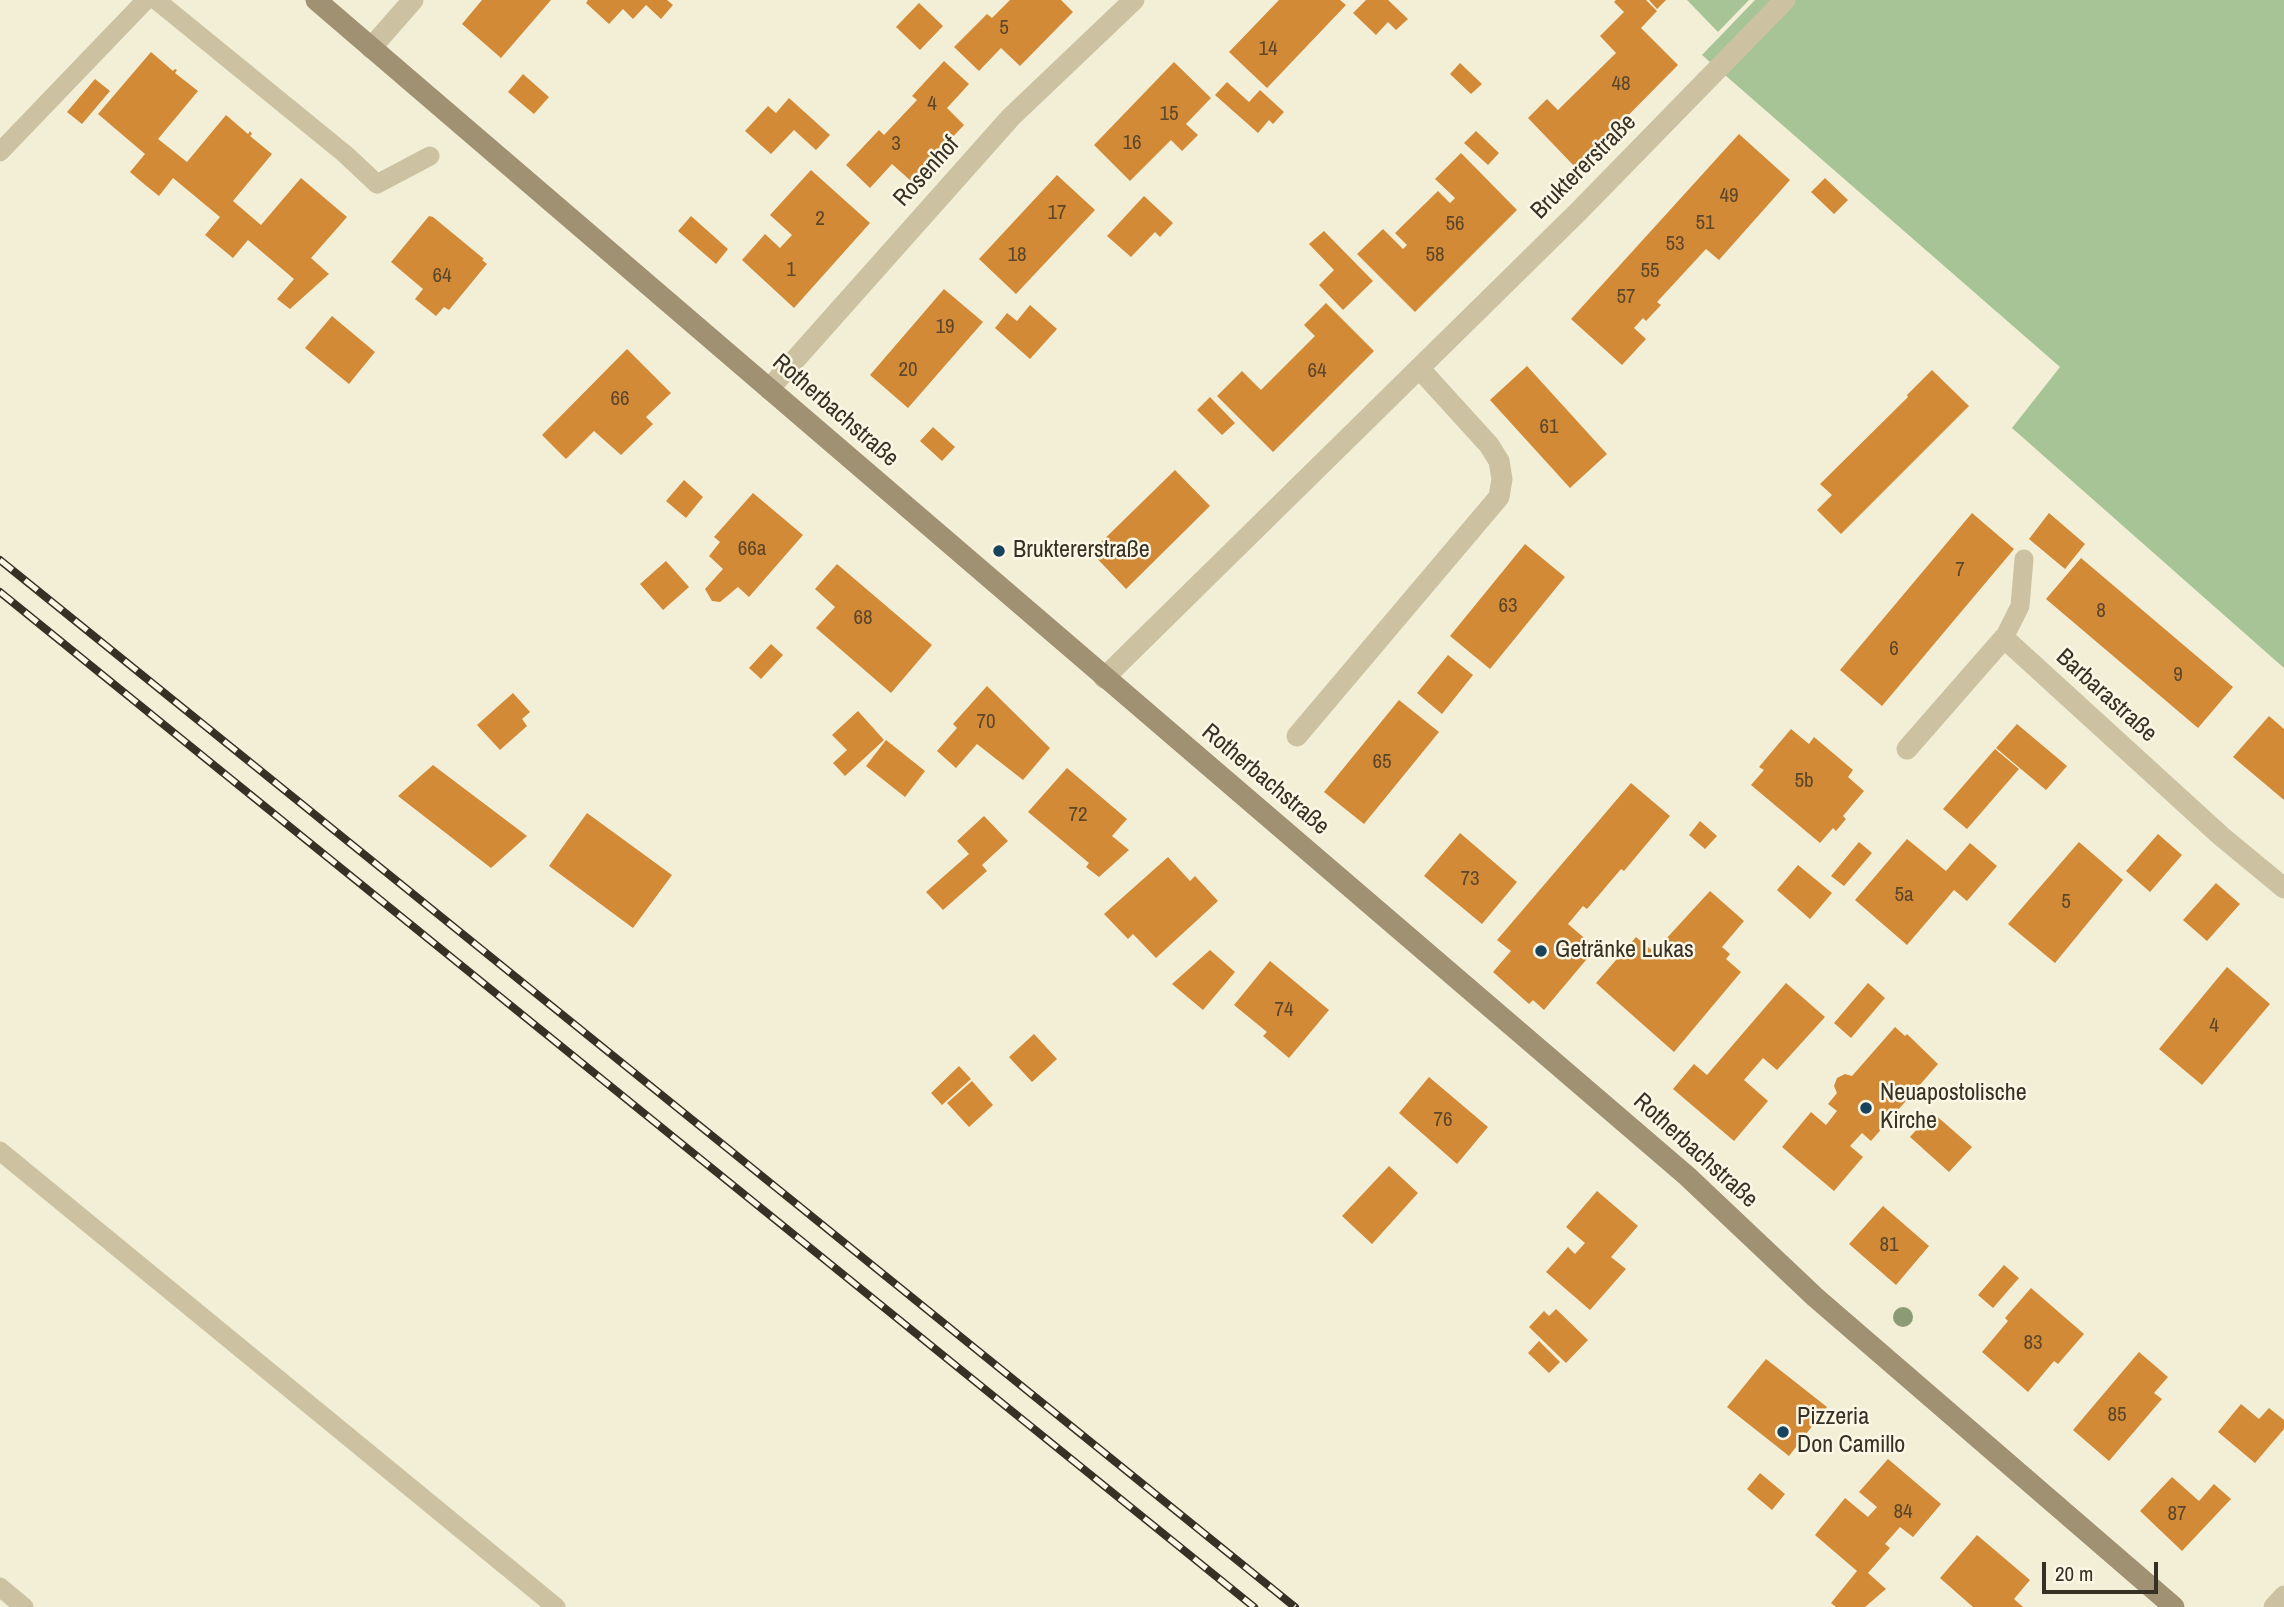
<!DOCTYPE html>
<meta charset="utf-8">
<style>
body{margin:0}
#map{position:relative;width:2284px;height:1607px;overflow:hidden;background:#f3efd7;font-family:"Archivo Narrow",sans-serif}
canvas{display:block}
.scale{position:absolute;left:2042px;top:1562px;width:116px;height:32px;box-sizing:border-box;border:4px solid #363025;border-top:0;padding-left:9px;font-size:21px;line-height:24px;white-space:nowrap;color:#363025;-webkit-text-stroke:5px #fbf7e4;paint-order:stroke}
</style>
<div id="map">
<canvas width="2284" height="1607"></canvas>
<div class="scale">20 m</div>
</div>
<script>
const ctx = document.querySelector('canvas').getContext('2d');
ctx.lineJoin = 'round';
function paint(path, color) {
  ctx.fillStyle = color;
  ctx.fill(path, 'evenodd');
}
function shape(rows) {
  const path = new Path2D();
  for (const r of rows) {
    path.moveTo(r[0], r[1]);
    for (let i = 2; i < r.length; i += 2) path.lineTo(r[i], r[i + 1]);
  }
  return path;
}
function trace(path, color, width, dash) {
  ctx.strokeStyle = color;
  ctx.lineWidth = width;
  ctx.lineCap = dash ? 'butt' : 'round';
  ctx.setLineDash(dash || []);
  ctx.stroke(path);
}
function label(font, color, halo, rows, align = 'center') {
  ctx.font = font + ' "Archivo Narrow",sans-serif';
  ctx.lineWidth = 5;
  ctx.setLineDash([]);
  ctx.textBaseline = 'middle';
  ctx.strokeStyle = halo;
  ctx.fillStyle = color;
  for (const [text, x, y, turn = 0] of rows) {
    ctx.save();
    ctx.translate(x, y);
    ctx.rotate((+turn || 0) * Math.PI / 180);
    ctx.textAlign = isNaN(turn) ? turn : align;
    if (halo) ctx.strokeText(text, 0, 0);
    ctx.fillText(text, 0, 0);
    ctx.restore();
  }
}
paint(shape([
 [1687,0,1749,0,1718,32],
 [1755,0,2284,0,2284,668,2012,428,2060,367,1702,55]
]), '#a7c496');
paint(shape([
 [482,0,551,0,501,58,462,24],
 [588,0,667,0,673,5,661,19,646,5,633,19,623,9,609,24,586,3],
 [1010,0,1061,0,1073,12,1020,66,1001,48,979,71,954,47,987,14,992,18],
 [1279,0,1340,0,1346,5,1267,88,1229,52],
 [1366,0,1388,0,1408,19,1396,30,1388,22,1376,35,1353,13],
 [1616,0,1646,0,1657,11,1641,28,1678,65,1576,168,1528,118,1547,99,1558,110,1616,53,1600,36,1624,12,1614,2],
 [1649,0,1666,0,1657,9],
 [919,3,943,26,920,50,896,27],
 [151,52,173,71,175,69,177,70,175,73,198,91,158,139,172,150,187,162,226,115,248,134,250,131,252,134,250,136,272,154,233,201,261,225,301,178,347,217,311,258,329,274,290,309,277,299,294,279,248,240,233,258,205,235,220,217,173,178,159,196,144,184,130,172,145,154,98,114],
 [944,61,969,84,947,108,964,125,911,181,892,164,870,188,846,165,879,130,884,135,917,100,912,96],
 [1174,62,1211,98,1186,124,1198,135,1182,151,1171,140,1130,181,1094,145],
 [1460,63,1482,84,1471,94,1450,74],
 [523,74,549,97,534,114,508,92],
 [95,79,110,91,82,124,67,112],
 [1227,82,1249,102,1260,90,1284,112,1273,124,1269,120,1258,133,1215,95],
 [789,98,830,135,816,150,794,130,771,154,745,131,768,106,776,113],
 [1476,131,1499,153,1488,165,1464,143],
 [1739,134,1790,180,1719,260,1706,249,1657,302,1661,305,1646,321,1643,318,1634,328,1646,339,1622,365,1571,319],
 [1461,153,1517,210,1415,312,1357,254,1383,229,1403,249,1407,245,1395,233,1438,191,1450,203,1455,198,1435,179],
 [811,170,870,223,794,308,742,260,765,234,780,248,792,235,770,215],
 [1057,175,1095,210,1016,294,979,259],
 [1825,178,1848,200,1834,214,1811,192],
 [1144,196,1173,223,1160,237,1155,232,1131,257,1107,236],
 [429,216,433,217,484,259,482,260,487,264,449,310,444,307,436,316,415,299,423,289,391,262],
 [691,216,728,249,716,264,678,231],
 [1324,231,1373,281,1343,310,1319,285,1334,270,1309,244],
 [944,289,983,322,908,408,870,375],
 [1326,303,1374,351,1273,452,1217,396,1242,371,1261,390,1315,336,1304,325],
 [1030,305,1057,329,1030,359,995,328,1007,313,1017,321],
 [332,316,375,352,349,384,305,348],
 [627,349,671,393,646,417,653,424,621,455,594,431,566,459,542,435],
 [1527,366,1607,454,1570,488,1490,400],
 [1932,370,1969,406,1841,534,1817,510,1832,495,1820,484,1908,397,1907,395],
 [1210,397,1235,423,1222,435,1197,410],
 [933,427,955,447,942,461,920,441],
 [1175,470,1210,506,1126,589,1091,552],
 [684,480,703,497,686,518,666,501],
 [753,493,803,535,749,597,738,587,720,602,712,601,705,589,723,569,709,556,720,542,714,537],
 [1972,513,2014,549,1882,706,1840,670],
 [2049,513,2085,544,2065,569,2029,539],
 [1525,544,1565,577,1490,669,1450,636],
 [2081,558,2233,687,2198,728,2046,599],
 [666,561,689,587,663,610,640,584],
 [837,564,932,645,891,693,816,628,835,607,815,589],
 [771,644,783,655,761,679,749,668],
 [1448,655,1473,675,1442,714,1417,693],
 [987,686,1050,748,1023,780,977,744,956,768,937,751,957,728,953,724],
 [513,693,530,712,522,719,527,726,500,750,477,725],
 [1399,700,1439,732,1364,824,1324,792],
 [858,711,884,740,845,776,833,763,847,750,832,735],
 [2269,716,2284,729,2284,800,2233,757],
 [2017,724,2067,766,2046,790,1996,748],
 [1791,729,1809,744,1814,737,1853,770,1848,777,1864,791,1843,816,1846,819,1836,831,1833,828,1820,843,1751,785,1764,770,1759,767],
 [886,740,925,771,905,797,866,766],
 [1995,749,2019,769,1967,829,1943,809],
 [433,765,527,836,491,868,398,796],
 [1067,768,1127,819,1112,836,1129,850,1099,877,1086,867,1089,863,1028,812],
 [1631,783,1670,816,1624,871,1621,869,1587,909,1583,906,1568,924,1596,948,1544,1010,1533,1000,1529,1004,1493,972,1511,951,1497,940],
 [587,813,672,875,633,928,549,866],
 [984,816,1008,841,982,865,987,871,943,910,926,892,969,854,957,841],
 [1700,821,1717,836,1705,849,1689,835],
 [1460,833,1517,882,1482,924,1424,876],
 [2158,834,2182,855,2150,892,2126,871],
 [1907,839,1946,871,1970,843,1997,866,1967,901,1954,890,1907,945,1855,900],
 [1859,842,1872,853,1844,886,1831,876],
 [2079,842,2123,880,2055,963,2008,924],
 [1168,857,1190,881,1195,876,1218,901,1156,958,1133,934,1128,939,1104,914],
 [1798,865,1832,893,1810,919,1777,890],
 [2216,883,2240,904,2207,941,2183,920],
 [1710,891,1744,921,1722,947,1730,954,1726,959,1741,972,1674,1052,1596,983,1636,937,1654,952],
 [1210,950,1235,972,1203,1010,1172,984],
 [1270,961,1329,1010,1289,1058,1263,1036,1267,1032,1234,1005],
 [2227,967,2270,1004,2202,1085,2159,1049],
 [1786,983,1825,1017,1777,1070,1763,1058,1744,1080,1768,1101,1734,1141,1673,1089,1694,1064,1707,1075],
 [1868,983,1885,998,1851,1038,1834,1023],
 [1895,1027,1905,1036,1907,1034,1938,1064,1871,1141,1862,1133,1850,1146,1863,1157,1834,1191,1782,1147,1811,1112,1826,1125,1837,1111,1828,1104,1837,1093,1834,1086,1837,1078,1845,1074,1852,1076],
 [1034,1034,1057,1059,1032,1082,1009,1057],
 [959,1066,971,1079,942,1105,931,1093],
 [1429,1077,1488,1127,1457,1164,1399,1113],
 [972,1081,993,1105,969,1127,947,1103],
 [1932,1112,1972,1147,1949,1172,1910,1137],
 [1389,1166,1418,1193,1372,1244,1342,1216],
 [1597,1191,1638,1226,1611,1257,1626,1269,1590,1310,1546,1272,1568,1247,1575,1254,1585,1243,1566,1227],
 [1883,1206,1929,1246,1896,1285,1849,1244],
 [2004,1265,2019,1278,1993,1308,1978,1295],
 [2031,1288,2084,1334,2058,1364,2054,1361,2028,1392,1982,1352,2008,1321,2005,1318],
 [1556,1309,1588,1340,1566,1363,1529,1327,1544,1311,1549,1316],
 [1539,1341,1560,1362,1549,1373,1528,1353],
 [2139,1352,2168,1377,2154,1393,2162,1399,2109,1461,2073,1430],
 [1766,1359,1827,1407,1789,1456,1727,1407],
 [2241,1404,2259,1419,2269,1408,2284,1420,2284,1429,2255,1463,2218,1432],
 [1888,1459,1941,1504,1913,1537,1900,1527,1885,1544,1890,1548,1868,1573,1886,1589,1865,1607,1836,1607,1831,1603,1857,1571,1815,1535,1845,1498,1868,1517,1877,1507,1859,1492],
 [1760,1473,1785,1494,1772,1510,1747,1489],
 [2172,1477,2199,1501,2214,1484,2231,1499,2182,1551,2140,1511],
 [1977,1535,2030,1580,2014,1599,2023,1607,1973,1607,1940,1578]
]), '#d28a36');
trace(shape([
 [156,0,345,154,377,184,430,156],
 [0,152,146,0],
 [2004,638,2020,606,2024,559],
 [0,1151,556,1607],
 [0,1587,24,1607]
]), '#ccc2a2', 19);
trace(shape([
 [371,48,413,0],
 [769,389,1011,117,1134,0],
 [1104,678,1579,211,1785,0],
 [1297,736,1499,497,1502,479,1499,461,1489,445,1419,368],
 [1907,749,2004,638,2221,836,2284,888],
 [2274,1607,2284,1596]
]), '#ccc2a2', 21);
trace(shape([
 [316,0,1687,1176,1815,1297,2174,1607]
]), '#a09173', 21);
const rail = shape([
 [0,560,1295,1607],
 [0,592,1254,1607]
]);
trace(rail, '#363025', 8);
trace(rail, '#fbf7e4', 5, [16]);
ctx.fillStyle = '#8c9b76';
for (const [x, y] of [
 [1903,1317]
]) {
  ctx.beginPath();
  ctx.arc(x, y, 10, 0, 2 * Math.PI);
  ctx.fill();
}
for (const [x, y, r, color] of [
 [999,551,7,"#17435c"],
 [1541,951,7,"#17435c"],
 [1866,1108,7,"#17435c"],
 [1783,1432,7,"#17435c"]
]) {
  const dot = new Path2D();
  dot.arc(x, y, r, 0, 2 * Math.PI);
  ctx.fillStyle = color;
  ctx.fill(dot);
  trace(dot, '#fbf7e4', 2.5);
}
label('21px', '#5d4629', null, [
 ["5",1004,28],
 ["14",1268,49],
 ["48",1621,84],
 ["4",932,104],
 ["15",1169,114],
 ["16",1132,143],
 ["3",896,144],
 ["49",1729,196],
 ["17",1057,213],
 ["2",820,219],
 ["51",1705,223],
 ["56",1455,224],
 ["53",1675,244],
 ["18",1017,255],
 ["58",1435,255],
 ["1",791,270],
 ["55",1650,271],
 ["64",442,276],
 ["57",1626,297],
 ["19",945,327],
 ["20",908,370],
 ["64",1317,371],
 ["66",620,399],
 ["61",1549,427],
 ["66a",752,549],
 ["7",1960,570],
 ["63",1508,606],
 ["8",2101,611],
 ["68",863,618],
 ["6",1894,649],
 ["9",2178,675],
 ["70",986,722],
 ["65",1382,762],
 ["5b",1804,781],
 ["72",1078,815],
 ["73",1470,879],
 ["5a",1904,895],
 ["5",2066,902],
 ["74",1284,1010],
 ["4",2214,1026],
 ["76",1443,1120],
 ["81",1889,1245],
 ["83",2033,1343],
 ["85",2117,1415],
 ["84",1903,1512],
 ["87",2177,1514]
]);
label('24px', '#363025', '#fbf7e4', [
 ["Bruktererstraße",1584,167,-45],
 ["Rosenhof",927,172,-48],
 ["Rotherbachstraße",835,411,41],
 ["Barbarastraße",2106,696,42],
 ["Rotherbachstraße",1265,780,40],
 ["Rotherbachstraße",1695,1151,42]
]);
label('24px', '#363025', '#fbf7e4', [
 ["Bruktererstraße",1013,551],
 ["Getränke Lukas",1555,951],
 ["Neuapostolische",1880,1094],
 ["Kirche",1880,1122],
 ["Pizzeria",1797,1418],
 ["Don Camillo",1797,1446]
], 'left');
</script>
